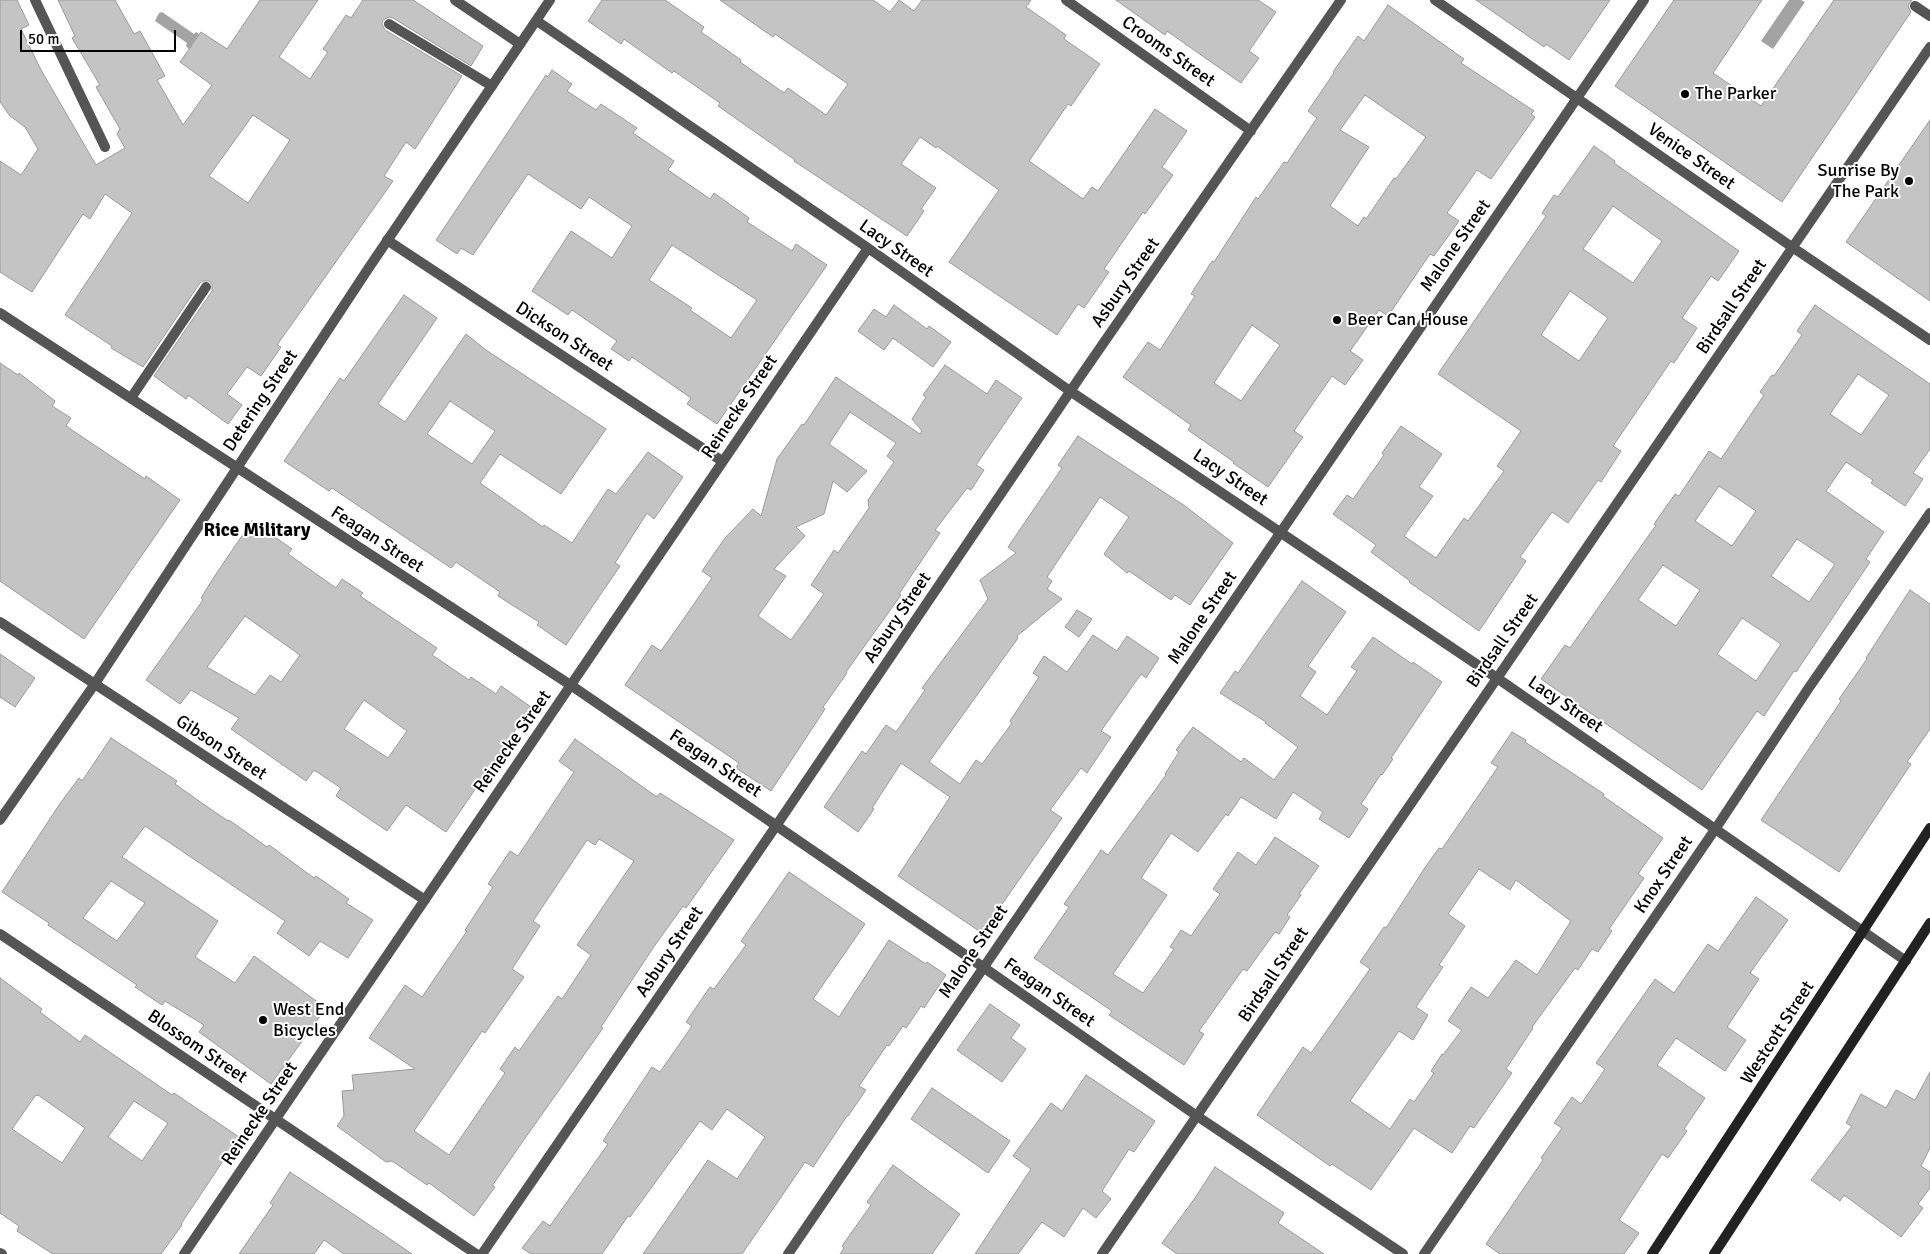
<!DOCTYPE html>
<style>
body{margin:0}
#map{position:relative;width:1930px;height:1254px;overflow:hidden;background:#fff;font-family:Signika,sans-serif}
canvas{display:block}
.scale{position:absolute;left:20px;top:30px;width:156px;height:22px;box-sizing:border-box;border:2px solid #000;border-top:0;padding-left:6px;font-size:15px;line-height:18px;white-space:nowrap;color:#000;-webkit-text-stroke:4px #fff;paint-order:stroke}
</style>
<div id="map">
<canvas width="1930" height="1254"></canvas>
<div class="scale">50 m</div>
</div>
<script>
const ctx = document.querySelector('canvas').getContext('2d');
ctx.lineJoin = 'round';
function paint(path, color) {
  ctx.fillStyle = color;
  ctx.fill(path, 'evenodd');
}
function shape(rows) {
  const path = new Path2D();
  for (const r of rows) {
    path.moveTo(r[0], r[1]);
    for (let i = 2; i < r.length; i += 2) path.lineTo(r[i], r[i + 1]);
  }
  return path;
}
function trace(path, color, width, dash) {
  ctx.strokeStyle = color;
  ctx.lineWidth = width;
  ctx.lineCap = dash ? 'butt' : 'round';
  ctx.setLineDash(dash || []);
  ctx.stroke(path);
}
function label(font, color, halo, rows, align = 'center') {
  ctx.font = font + ' Signika,sans-serif';
  ctx.lineWidth = 4;
  ctx.setLineDash([]);
  ctx.textBaseline = 'middle';
  ctx.strokeStyle = halo;
  ctx.fillStyle = color;
  for (const [text, x, y, turn = 0] of rows) {
    ctx.save();
    ctx.translate(x, y);
    ctx.rotate((+turn || 0) * Math.PI / 180);
    ctx.textAlign = isNaN(turn) ? turn : align;
    if (halo) ctx.strokeText(text, 0, 0);
    ctx.fillText(text, 0, 0);
    ctx.restore();
  }
}
paint(shape([
 [1789,0,1801,0,1805,2,1773,49,1761,41],
 [162,12,194,34,196,32,199,34,189,49,186,46,187,43,155,21,159,13]
]), '#a3a3a3');
const building = shape([
 [0,0,17,0,29,25,21,29,41,70,96,165,125,148,117,134,120,129,96,87,100,85,72,38,75,36,58,0,115,0,134,34,140,31,165,76,157,80,183,125,212,85,180,62,201,32,227,49,260,0,318,0,279,57,310,79,328,52,323,49,346,15,351,18,363,0,413,0,483,46,471,66,393,18,389,17,383,20,382,24,385,30,462,76,415,149,406,142,384,176,393,181,277,345,281,347,261,376,247,367,227,394,242,405,228,424,188,395,186,399,154,376,212,291,212,284,209,281,203,281,200,283,143,367,111,348,112,346,65,315,132,213,105,194,90,219,83,214,32,292,0,272,0,161,21,175,38,149,25,127,10,116,0,102,0,0],
 [253,115,290,140,248,203,209,176,253,115],
 [602,0,665,0,704,27,701,32,741,60,740,62,784,93,788,88,826,115,848,84,775,34,773,37,720,0,873,0,890,12,899,0,914,11,922,0,1031,0,1026,7,1066,35,1064,39,1100,64,1071,106,1068,104,1029,161,1083,199,1092,187,1098,191,1155,109,1187,131,1162,167,1173,175,1145,214,1143,212,1104,269,1109,272,1084,308,1078,304,1057,335,949,262,999,190,937,146,936,148,920,137,901,164,936,188,921,209,924,211,907,236,794,161,795,160,718,106,720,103,674,71,672,73,624,39,621,44,588,21,602,0],
 [1116,0,1258,0,1276,12,1249,51,1259,58,1241,83,1167,31,1165,35,1116,0],
 [1476,0,1610,0,1569,60,1546,44,1544,47,1476,0],
 [1674,0,1762,0,1713,73,1761,106,1834,0,1912,0,1908,6,1911,12,1782,202,1615,86,1674,0],
 [1388,5,1464,59,1461,63,1534,111,1531,114,1535,117,1491,179,1477,170,1447,213,1459,221,1434,256,1430,254,1388,316,1379,310,1350,351,1363,360,1345,385,1332,376,1294,431,1303,437,1268,487,1233,463,1234,462,1188,430,1191,425,1123,377,1148,342,1160,350,1195,296,1191,294,1212,261,1214,262,1256,197,1258,199,1284,162,1287,163,1317,118,1308,111,1334,73,1333,72,1358,36,1364,41,1388,5],
 [1365,95,1426,137,1396,179,1394,178,1366,219,1364,217,1358,226,1330,206,1369,147,1340,130,1365,95],
 [1252,325,1280,345,1241,401,1214,383,1252,325],
 [552,70,572,84,567,91,596,110,601,104,637,128,633,133,674,161,668,170,710,199,714,193,749,218,747,222,792,251,796,244,827,265,717,424,687,404,691,398,632,357,629,361,611,349,617,341,572,310,568,315,532,291,571,231,612,258,632,226,589,197,581,209,528,174,473,255,461,248,457,254,436,240,546,75,548,77,552,70],
 [672,245,757,300,731,338,690,310,692,308,649,280,672,245],
 [1930,120,1930,301,1846,242,1930,120],
 [1594,146,1615,161,1614,163,1739,251,1718,281,1711,276,1682,318,1697,328,1674,363,1671,361,1613,446,1621,451,1601,482,1598,480,1568,523,1552,512,1520,557,1526,561,1479,631,1409,582,1410,581,1371,552,1376,545,1333,514,1347,495,1353,499,1384,455,1382,453,1401,426,1442,454,1419,487,1433,496,1404,536,1436,558,1464,518,1468,521,1504,471,1497,466,1521,431,1438,374,1546,216,1542,213,1554,195,1558,197,1594,146],
 [1613,206,1662,241,1633,283,1583,249,1613,206],
 [1570,291,1608,318,1579,361,1541,335,1570,291],
 [404,295,437,318,378,404,405,422,466,334,486,350,606,429,561,494,500,454,480,483,543,527,544,525,572,543,608,489,616,494,648,452,683,477,654,519,647,513,615,563,620,566,566,645,537,625,539,622,498,596,500,592,456,562,451,568,332,488,329,491,284,461,340,378,344,381,404,295],
 [450,401,495,431,472,464,427,434,450,401],
 [894,305,927,329,929,326,951,342,933,367,893,338,884,350,858,331,874,309,886,317,894,305],
 [1815,305,1930,384,1930,449,1913,473,1923,479,1905,506,1871,483,1873,480,1846,462,1826,491,1884,532,1866,559,1870,562,1796,672,1794,671,1764,716,1757,711,1702,790,1541,679,1565,645,1570,648,1656,525,1654,524,1675,494,1679,496,1709,451,1721,459,1764,395,1760,392,1772,375,1774,376,1802,335,1797,331,1815,305],
 [1858,374,1889,395,1861,435,1830,414,1858,374],
 [1719,486,1756,511,1732,546,1695,521,1719,486],
 [1797,539,1835,564,1809,602,1771,576,1797,539],
 [1663,565,1700,590,1676,626,1638,600,1663,565],
 [1742,618,1781,644,1756,681,1717,654,1742,618],
 [0,363,18,375,19,373,55,401,52,406,71,418,66,426,145,479,146,476,180,500,84,639,0,581,0,363],
 [945,365,987,394,996,380,1022,398,976,465,984,470,971,490,967,488,935,530,940,533,899,594,901,595,846,672,847,673,823,707,825,709,771,791,736,768,739,763,625,685,652,645,661,651,680,624,712,578,702,571,725,538,753,509,761,516,777,459,802,424,804,425,836,377,920,434,922,431,912,419,926,397,923,395,945,365],
 [850,412,896,443,887,456,894,462,868,500,869,508,838,553,834,550,811,585,824,594,791,640,758,616,786,576,774,569,805,536,796,527,824,514,833,481,847,492,867,471,829,444,850,412],
 [1078,436,1185,506,1233,543,1190,605,1175,595,1171,600,1129,571,1127,573,1104,554,1129,517,1100,497,1047,577,1052,581,1047,589,1062,599,1017,636,1018,638,929,762,960,784,976,760,982,764,1012,723,1010,721,1039,677,1033,673,1044,656,1067,672,1093,635,1117,651,1127,636,1159,658,1146,678,1141,674,1101,731,1111,737,1087,773,1081,768,1050,810,1062,818,982,933,898,876,950,797,901,763,872,808,874,809,858,832,824,807,862,751,866,754,886,725,896,732,925,690,922,688,988,599,980,580,1016,553,1008,547,1062,468,1058,465,1078,436],
 [252,521,292,549,288,554,336,588,342,579,363,593,360,596,437,648,432,655,469,680,471,677,496,694,501,686,531,707,446,832,406,805,387,831,336,796,341,788,314,770,306,781,231,729,239,718,191,690,180,704,146,680,203,600,201,598,214,577,252,521],
 [245,616,300,655,281,682,270,675,255,695,207,667,245,616],
 [364,700,407,731,388,758,344,729,364,700],
 [1302,581,1346,612,1308,666,1316,672,1300,696,1327,715,1357,671,1351,667,1373,637,1412,664,1413,662,1442,682,1391,758,1393,759,1382,775,1381,774,1361,804,1368,809,1349,838,1319,819,1323,812,1293,792,1276,819,1241,797,1228,816,1226,814,1198,852,1171,833,1141,878,1167,895,1113,974,1143,993,1174,949,1170,947,1181,930,1191,936,1220,894,1213,889,1238,852,1256,865,1275,837,1319,866,1299,894,1301,895,1287,915,1290,917,1279,934,1275,932,1247,971,1243,969,1199,1031,1204,1034,1184,1065,1109,1015,1112,1011,1034,958,1069,907,1064,904,1089,868,1101,850,1108,855,1166,775,1165,774,1179,752,1176,750,1193,727,1241,762,1244,758,1274,780,1298,747,1265,723,1266,722,1220,693,1235,671,1238,673,1302,581],
 [1910,590,1930,604,1930,729,1907,762,1911,764,1839,872,1761,820,1841,701,1839,699,1867,659,1866,658,1910,590],
 [1077,610,1092,619,1079,637,1065,627,1077,610],
 [0,654,35,678,15,707,0,697,0,654],
 [1512,732,1526,740,1525,742,1604,794,1603,796,1663,838,1638,874,1644,878,1609,929,1612,931,1598,952,1592,949,1578,970,1575,968,1532,1027,1533,1028,1506,1069,1512,1073,1474,1128,1470,1126,1452,1153,1414,1128,1371,1190,1332,1164,1330,1166,1257,1115,1303,1047,1311,1053,1370,969,1360,962,1384,927,1386,928,1426,866,1439,848,1442,849,1498,767,1491,763,1512,732],
 [1479,869,1510,890,1516,880,1571,921,1537,975,1516,960,1488,998,1471,987,1448,1021,1462,1030,1443,1055,1442,1054,1431,1071,1434,1073,1414,1102,1410,1099,1390,1129,1350,1101,1399,1031,1413,1040,1428,1015,1416,1007,1443,967,1439,965,1465,926,1448,914,1479,869],
 [111,738,177,781,175,784,209,808,228,821,229,820,267,847,269,845,314,878,316,876,349,899,346,903,373,920,348,958,320,941,309,956,277,933,285,921,145,826,122,857,218,921,195,957,235,983,254,956,326,1008,271,1084,199,1032,204,1025,165,1001,162,1005,135,987,137,985,48,925,49,923,2,892,59,805,79,778,82,781,111,738],
 [111,881,145,903,117,941,83,918,111,881],
 [575,739,657,797,660,793,734,840,686,908,683,906,653,948,601,1027,603,1028,523,1141,492,1186,495,1187,474,1216,429,1183,427,1185,392,1161,386,1162,337,1126,344,1116,342,1091,354,1090,352,1075,415,1069,369,1038,405,985,422,997,467,931,465,930,493,887,488,884,510,851,518,856,574,772,559,761,575,739],
 [599,839,634,861,577,945,591,955,562,999,558,996,519,1051,515,1047,500,1069,505,1073,449,1155,414,1131,482,1031,485,1033,524,977,512,969,540,926,533,921,587,840,595,845,599,839],
 [789,872,865,924,813,999,839,1017,889,940,926,964,927,962,946,975,924,1008,921,1006,906,1028,903,1026,889,1046,887,1045,859,1086,866,1090,848,1116,847,1116,813,1167,805,1162,742,1254,643,1254,708,1160,737,1179,765,1137,727,1109,712,1130,700,1121,630,1217,628,1216,602,1254,531,1254,522,1248,543,1221,550,1226,608,1144,603,1141,652,1067,660,1072,692,1026,686,1022,710,987,714,989,746,945,741,941,789,872],
 [1756,897,1788,920,1750,973,1759,979,1727,1027,1746,1040,1725,1071,1676,1038,1657,1065,1705,1098,1684,1129,1687,1131,1668,1158,1662,1154,1619,1220,1639,1233,1624,1254,1500,1254,1486,1244,1543,1160,1541,1158,1562,1128,1554,1123,1572,1097,1581,1104,1605,1069,1596,1063,1655,979,1674,993,1708,944,1718,951,1756,897],
 [0,978,42,1009,40,1012,80,1042,85,1035,172,1095,174,1093,239,1137,181,1224,182,1225,161,1254,53,1254,17,1231,19,1226,0,1213,0,978],
 [38,1095,85,1128,62,1163,12,1129,35,1096,38,1095],
 [134,1101,168,1123,142,1161,108,1137,134,1101],
 [990,1004,1020,1025,1011,1038,1026,1049,1002,1082,957,1050,990,1004],
 [1930,1072,1930,1148,1921,1166,1930,1172,1930,1188,1918,1204,1923,1208,1901,1237,1844,1195,1840,1201,1811,1180,1852,1126,1846,1123,1861,1094,1886,1108,1896,1090,1915,1100,1930,1072],
 [1086,1075,1155,1121,1134,1152,1129,1149,1102,1191,1111,1199,1096,1218,1083,1208,1064,1237,1042,1222,1018,1254,975,1254,1031,1169,1013,1156,1051,1103,1062,1111,1086,1075],
 [932,1088,1010,1141,988,1173,911,1119,932,1088],
 [893,1165,960,1214,932,1254,840,1254,844,1248,842,1246,871,1205,867,1202,893,1165],
 [1215,1167,1284,1213,1278,1223,1324,1254,1177,1254,1162,1243,1195,1198,1215,1167],
 [290,1172,362,1220,412,1254,344,1254,324,1240,314,1254,239,1254,273,1205,270,1203,290,1172]
]);
paint(building, '#c4c4c4');
trace(building, '#999', 1);
trace(shape([
 [1915,6,1930,16],
 [389,24,492,86],
 [131,398,206,287]
]), '#555', 10);
trace(shape([
 [35,0,105,147],
 [455,0,520,44],
 [1066,0,1251,131],
 [1435,0,1792,247,1930,340],
 [537,21,868,248,1070,391,1497,678,1906,961],
 [387,240,722,461],
 [0,622,425,900],
 [0,934,476,1254],
 [0,1253,2,1254],
 [184,1254,868,248],
 [482,1254,776,826,1080,377,1341,0],
 [788,1254,1644,0],
 [1102,1254,1930,47],
 [1424,1254,1716,828,1808,689,1930,513]
]), '#555', 10);
trace(shape([
 [0,313,572,686,983,967,1197,1116,1403,1254],
 [0,820,94,685,368,269,550,0]
]), '#555', 10);
trace(shape([
 [1652,1254,1930,828],
 [1714,1254,1930,923]
]), '#222', 10);
for (const [x, y, r, color] of [
 [1685,94,5,"#000"],
 [1909,181,5,"#000"],
 [1337,320,5,"#000"],
 [263,1020,5,"#000"]
]) {
  const dot = new Path2D();
  dot.arc(x, y, r, 0, 2 * Math.PI);
  ctx.fillStyle = color;
  ctx.fill(dot);
  trace(dot, '#fff', 2);
}
label('18px', '#000', '#fff', [
 ["Crooms Street",1168,52,35],
 ["Venice Street",1691,157,35],
 ["Malone Street",1456,246,-55],
 ["Lacy Street",896,249,35],
 ["Asbury Street",1126,283,-55],
 ["Birdsall Street",1732,307,-56],
 ["Dickson Street",564,337,33],
 ["Detering Street",261,401,-56],
 ["Reinecke Street",740,407,-56],
 ["Lacy Street",1230,478,34],
 ["Feagan Street",377,540,33],
 ["Asbury Street",898,618,-56],
 ["Malone Street",1203,618,-56],
 ["Birdsall Street",1503,641,-55],
 ["Lacy Street",1565,705,34],
 ["Reinecke Street",513,742,-55],
 ["Gibson Street",221,748,33],
 ["Feagan Street",715,764,34],
 ["Knox Street",1664,875,-56],
 ["Asbury Street",670,952,-56],
 ["Malone Street",974,952,-56],
 ["Birdsall Street",1274,975,-56],
 ["Feagan Street",1049,993,35],
 ["Westcott Street",1778,1033,-57],
 ["Blossom Street",197,1047,34],
 ["Reinecke Street",260,1114,-56]
]);
label('18px', '#000', '#fff', [
 ["The Parker",1695,94],
 ["Sunrise By",1899,171,"right"],
 ["The Park",1899,192,"right"],
 ["Beer Can House",1347,320],
 ["West End",273,1010],
 ["Bicycles",273,1031]
], 'left');
label('bold 19px', '#000', '#fff', [
 ["Rice Military",257,531]
]);
</script>
